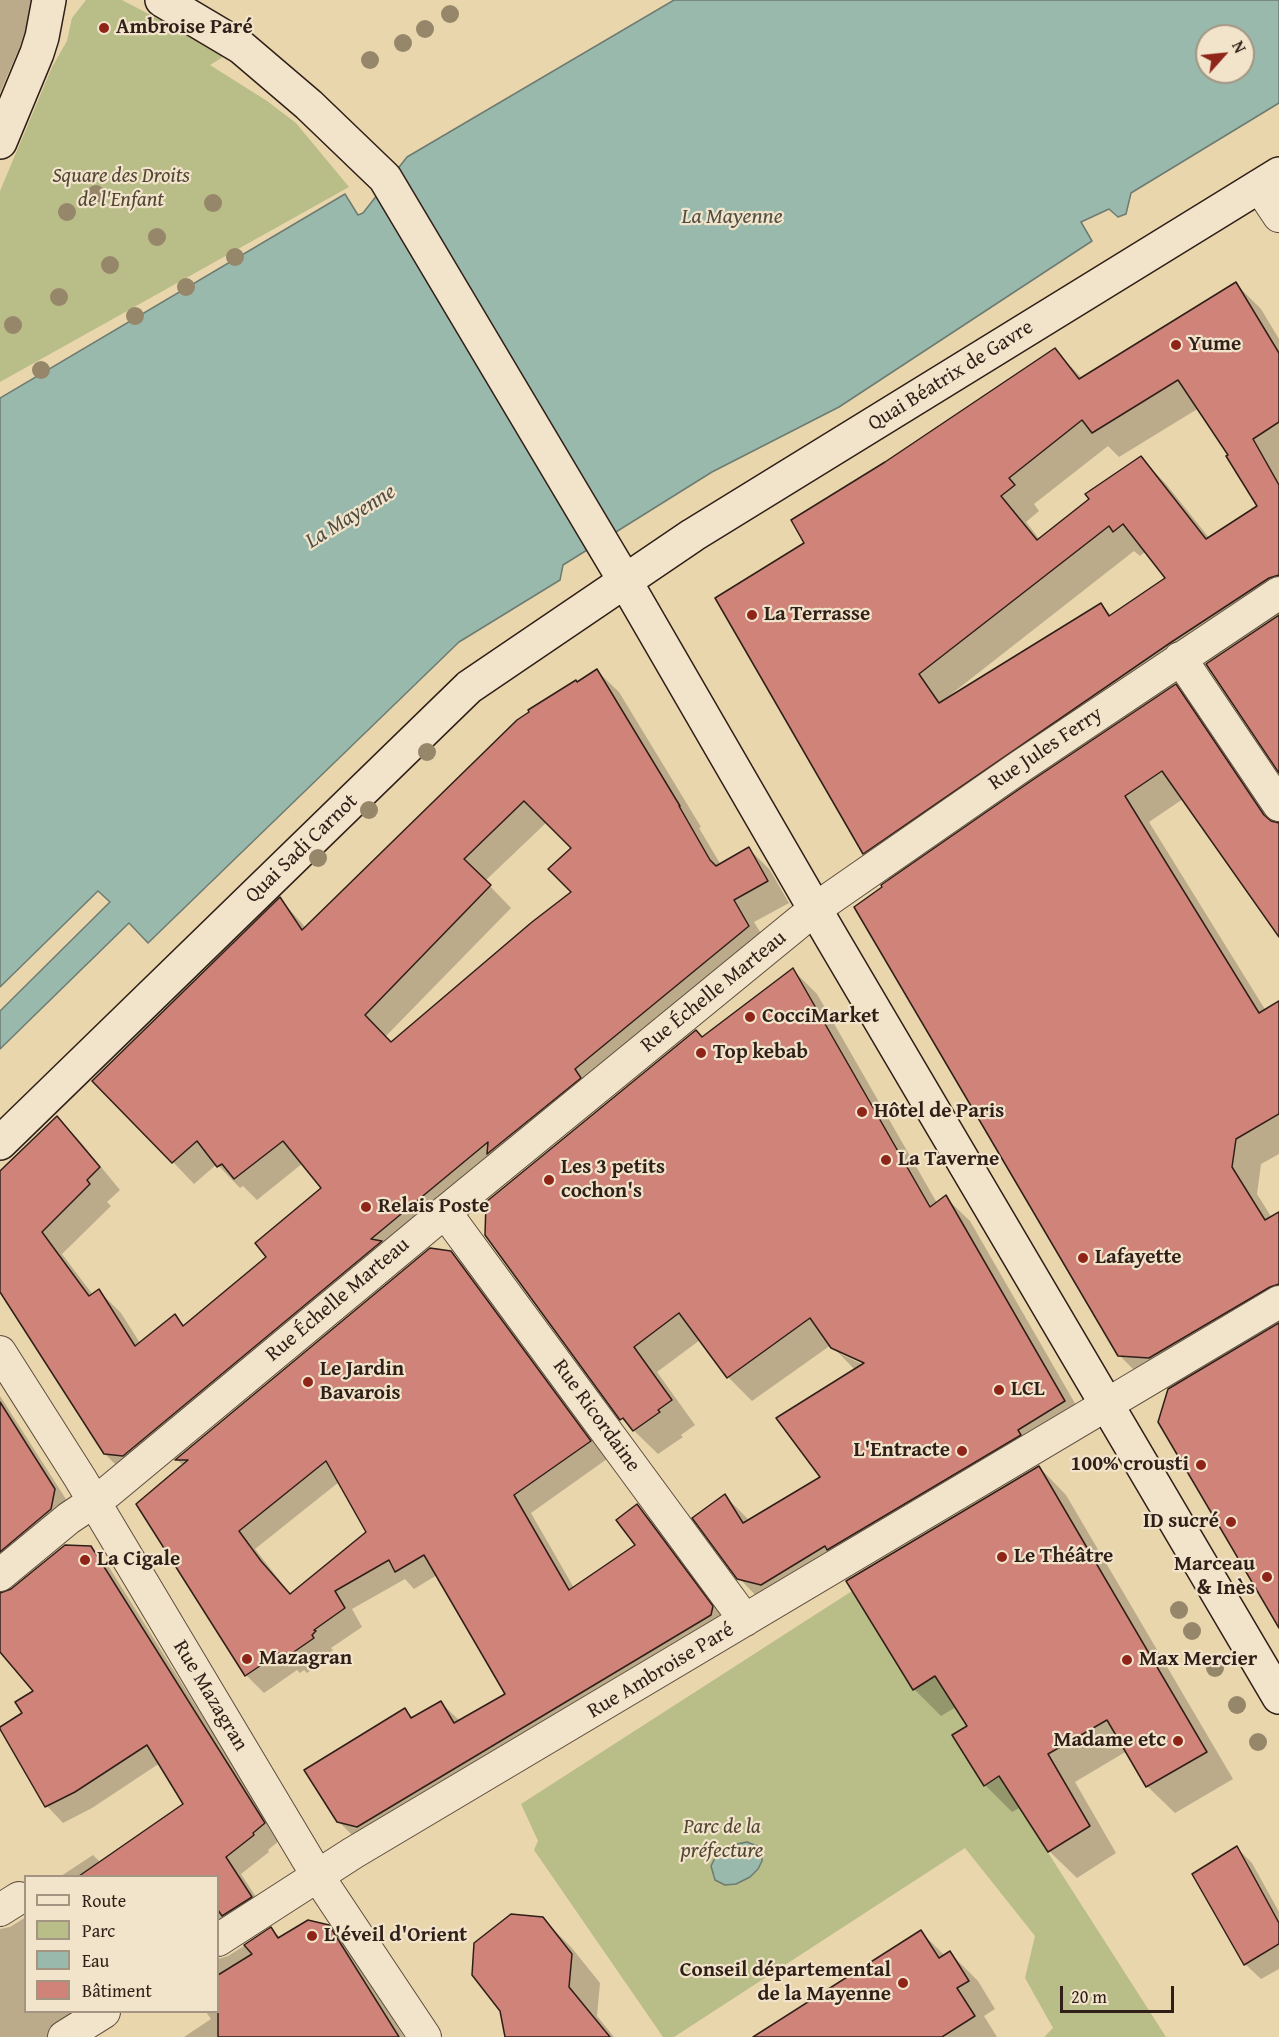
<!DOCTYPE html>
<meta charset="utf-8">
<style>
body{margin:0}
#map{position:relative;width:1279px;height:2037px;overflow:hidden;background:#ead6ad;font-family:"Gentium Book Plus",serif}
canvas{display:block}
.legend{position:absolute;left:24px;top:1875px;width:195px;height:138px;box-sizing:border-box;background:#f1e4ca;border:2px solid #a49583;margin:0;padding:8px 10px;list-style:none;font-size:18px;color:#301f18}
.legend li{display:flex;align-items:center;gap:12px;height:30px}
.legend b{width:30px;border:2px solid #a49583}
.north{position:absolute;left:1195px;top:24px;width:60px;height:60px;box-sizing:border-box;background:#f1e4ca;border:2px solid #a49583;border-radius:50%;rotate:63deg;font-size:16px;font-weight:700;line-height:24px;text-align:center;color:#301f18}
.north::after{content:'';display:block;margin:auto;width:21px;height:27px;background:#8f2418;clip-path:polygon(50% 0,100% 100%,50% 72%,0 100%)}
.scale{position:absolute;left:1060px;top:1986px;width:114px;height:27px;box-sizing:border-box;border:3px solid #301f18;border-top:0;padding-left:8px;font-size:18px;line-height:21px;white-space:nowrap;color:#301f18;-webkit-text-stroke:4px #f1e4ca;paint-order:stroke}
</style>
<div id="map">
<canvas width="1279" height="2037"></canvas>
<ul class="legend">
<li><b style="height:8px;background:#f1e4ca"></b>Route</li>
<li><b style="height:16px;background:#b9bd88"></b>Parc</li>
<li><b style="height:16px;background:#98b9ac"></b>Eau</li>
<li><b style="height:16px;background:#d08479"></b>Bâtiment</li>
</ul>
<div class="north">N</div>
<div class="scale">20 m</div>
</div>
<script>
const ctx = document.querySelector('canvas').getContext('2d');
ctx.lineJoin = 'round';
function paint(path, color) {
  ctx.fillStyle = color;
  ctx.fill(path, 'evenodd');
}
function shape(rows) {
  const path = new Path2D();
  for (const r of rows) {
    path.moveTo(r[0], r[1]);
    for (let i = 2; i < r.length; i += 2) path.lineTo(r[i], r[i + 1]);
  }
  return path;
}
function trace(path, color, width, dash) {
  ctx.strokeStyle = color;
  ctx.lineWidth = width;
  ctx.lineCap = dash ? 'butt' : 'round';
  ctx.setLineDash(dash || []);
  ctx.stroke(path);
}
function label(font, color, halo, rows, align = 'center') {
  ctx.font = font + ' "Gentium Book Plus",serif';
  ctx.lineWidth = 4.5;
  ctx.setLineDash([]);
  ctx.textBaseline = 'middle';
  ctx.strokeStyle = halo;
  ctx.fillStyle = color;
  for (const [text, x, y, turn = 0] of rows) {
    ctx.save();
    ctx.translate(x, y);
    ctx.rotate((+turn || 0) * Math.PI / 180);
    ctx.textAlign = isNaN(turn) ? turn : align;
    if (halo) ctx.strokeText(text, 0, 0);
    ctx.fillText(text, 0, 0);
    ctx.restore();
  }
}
paint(shape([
 [86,0,122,0,166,23,223,57,210,65,267,101,296,123,349,187,0,382,0,191,52,67,67,41,72,18],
 [852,1591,913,1689,935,1676,967,1726,952,1735,984,1786,999,1776,1166,2037,1044,2037,1053,2028,1025,1978,1035,1936,965,1848,674,2037,663,2037,534,1850,538,1841,521,1804]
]), '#b9bd88');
const water = shape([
 [674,0,1279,0,1279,103,1131,193,1126,214,1118,217,1109,209,1081,222,1092,241,839,407,712,472,563,565,560,580,459,642,148,943,129,923,0,1049,0,1011,110,902,98,891,0,987,0,398,345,194,358,215,363,213,407,157,674,0],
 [1207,36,1243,36,1243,72,1207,72,1207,36],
 [747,1842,757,1846,762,1854,762,1861,758,1869,750,1877,736,1884,725,1885,715,1880,711,1866,715,1858,723,1850,732,1845,747,1842]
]);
paint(water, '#98b9ac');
trace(water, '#6e7b71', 1.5);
paint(shape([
 [0,0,31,0,33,2,30,23,0,93],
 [1236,284,1261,309,1279,339,1279,770,1206,662,1174,684,1201,711,1277,824,1279,824,1279,934,1183,799,1149,822,1266,1011,1279,1003,1279,1154,1261,1164,1257,1194,1272,1218,1279,1214,1279,1625,1180,1384,1145,1381,1119,1355,884,887,891,880,864,853,806,543,886,463,1055,350,1082,378],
 [1199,408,1230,455,1259,507,1210,539,1166,484,1141,458,1040,540,1026,522,1039,511,1034,504,1108,446,1119,457],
 [1134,551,1140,556,1146,551,1167,578,1112,616,1101,604,946,700,945,699],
 [597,671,619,692,701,827,699,828,721,865,749,849,770,870,789,903,754,922,770,948,127,1476,105,1454,0,1288,0,1173,57,1118,78,1139,120,1190,107,1202,111,1206,62,1254,93,1295,99,1291,121,1313,140,1343,175,1316,185,1326,268,1257,323,1189,303,1163,257,1200,243,1186,240,1188,217,1164,194,1184,173,1162,280,899,306,928,578,683],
 [547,822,573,848,573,892,392,1044,385,1037,511,908,485,881],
 [793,970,817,994,937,1203,945,1197,970,1221,1088,1426,763,1603,739,1578,725,1496,750,1521,822,1477,855,1370,831,1345,752,1401,728,1377,700,1340,657,1372,695,1425,681,1435,683,1437,658,1454,622,1419,486,1235,703,1039],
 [841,1351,871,1365,870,1368,841,1354],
 [450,1252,469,1270,607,1459,531,1513,574,1588,637,1545,637,1506,655,1524,730,1625,356,1839,338,1821,405,1710,413,1718,441,1703,459,1720,507,1694,437,1575,414,1589,405,1579,352,1609,362,1627,331,1648,333,1650,329,1653,331,1656,307,1673,304,1670,300,1673,297,1670,264,1693,246,1675,184,1466,177,1460],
 [339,1482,367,1532,291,1595,255,1549],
 [0,1396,71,1507,0,1584],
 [1039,1467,1066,1495,1233,1779,1175,1813,1147,1786,1127,1751,1075,1782,1116,1853,1077,1878,1049,1851,1021,1807,1012,1812,985,1785,969,1726,956,1707,941,1716,914,1689],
 [90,1547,107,1564,280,1840,268,1850,269,1852,241,1874,267,1914,218,1951,218,1876,61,1876,93,1855,101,1863,185,1804,160,1763,92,1808,63,1823,47,1806,34,1784,95,1740,0,1649,0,1594,4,1594],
 [1236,1847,1252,1863,1279,1912,1279,1969,1261,1979,1245,1964],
 [26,1917,26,2012,98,2012,73,2037,0,2037,0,1929,10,1927],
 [542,1918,571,1947,600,1983,597,2016,614,2037,510,2037],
 [328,1927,345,1944,404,2037,184,2037,211,2019,206,2012,218,2012,218,1959,228,1956,271,1929,281,1938],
 [921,1932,945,1956,950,1953,978,1981,995,2009,984,2016,997,2037,758,2037]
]), '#0003');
const building = shape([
 [1236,282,1279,353,1279,422,1253,439,1279,485,1279,575,1269,578,1170,643,863,854,715,598,804,543,791,520,885,462,1055,348,1079,379,1236,282],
 [1178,380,1228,455,1226,456,1257,506,1206,539,1141,456,1085,494,1089,499,1037,540,1001,496,1015,485,1009,478,1082,420,1092,433,1178,380],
 [1123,524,1165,578,1109,616,1101,603,939,703,919,674,1109,526,1113,532,1123,524],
 [1279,615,1279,773,1206,664,1279,615],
 [597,669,680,806,679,806,710,860,716,866,749,847,768,881,734,900,749,926,575,1069,581,1078,487,1154,488,1142,371,1239,382,1241,123,1456,104,1454,0,1292,0,1171,57,1116,100,1167,87,1180,90,1184,42,1232,89,1296,99,1289,135,1346,175,1314,183,1326,266,1257,255,1243,321,1188,283,1141,234,1179,222,1164,217,1167,197,1141,172,1163,92,1081,280,897,302,930,517,720,529,712,528,710,576,680,577,682,597,669],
 [524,801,571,848,548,869,571,892,532,922,391,1042,365,1015,491,885,464,859,524,801],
 [1176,684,1264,815,1271,821,1279,823,1279,937,1162,771,1125,796,1259,1013,1279,1001,1279,1114,1236,1139,1232,1167,1265,1220,1279,1212,1279,1284,1270,1287,1149,1358,1118,1356,854,907,882,887,881,885,1031,781,1176,684],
 [793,968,930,1207,946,1195,1065,1401,1018,1430,1021,1435,827,1550,825,1546,761,1585,737,1579,692,1518,725,1494,743,1523,820,1477,776,1418,864,1363,831,1348,810,1318,727,1378,679,1313,634,1347,672,1400,658,1410,660,1412,633,1431,623,1418,620,1420,485,1235,486,1202,696,1030,702,1037,793,968],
 [430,1248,451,1251,591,1441,514,1495,569,1590,635,1545,616,1520,637,1504,713,1606,711,1615,357,1827,337,1822,304,1770,405,1708,411,1718,441,1701,454,1723,505,1694,424,1555,395,1572,389,1560,335,1591,345,1608,314,1630,316,1631,312,1635,314,1638,288,1656,286,1653,281,1656,279,1653,245,1676,136,1504,188,1460,175,1460,430,1248],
 [326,1461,366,1532,290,1594,261,1561,239,1531,326,1461],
 [1279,1323,1279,1628,1158,1422,1168,1389,1279,1323],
 [0,1402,55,1489,51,1509,0,1552,0,1402],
 [1039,1466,1207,1752,1146,1787,1107,1720,1048,1754,1090,1826,1048,1852,999,1776,984,1786,952,1735,967,1726,935,1676,913,1690,846,1581,1039,1466],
 [65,1545,91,1546,265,1823,253,1833,254,1835,226,1857,252,1897,222,1916,218,1910,218,1876,79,1876,183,1804,147,1745,75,1792,45,1807,0,1729,0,1727,22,1713,15,1702,33,1691,0,1652,0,1593,11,1589,65,1545],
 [1237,1846,1279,1923,1279,1944,1244,1965,1192,1874,1237,1846],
 [511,1914,543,1917,572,1954,569,1987,610,2037,505,2037,500,2011,472,1975,474,1943,511,1914],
 [308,1920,329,1925,399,2037,218,2037,218,1975,252,1954,244,1945,271,1927,278,1938,308,1920],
 [921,1930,939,1958,950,1951,969,1981,957,1988,975,2016,942,2037,753,2037,921,1930]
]);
paint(building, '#d08479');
trace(building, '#301f18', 1.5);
const street = shape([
 [1259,186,1279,216],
 [1180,658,1279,805],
 [445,1212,745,1620],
 [0,1352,80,1478,317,1875,425,2037],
 [0,1575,69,1518,108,1492,445,1212,815,909,1021,766,1279,593],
 [0,1910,19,1898],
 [218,1940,353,1853,1279,1302],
 [64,2037,104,2012]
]);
const secondary = shape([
 [162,0,241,47,309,105,385,178,625,581,830,935,1279,1697],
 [0,142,37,53,42,37,49,0],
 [0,1143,469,687,693,535,1279,174]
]);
trace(street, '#5e4d3d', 34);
trace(secondary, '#301f18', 36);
trace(street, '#f1e4ca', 32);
trace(secondary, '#f1e4ca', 33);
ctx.fillStyle = '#96876a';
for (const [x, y] of [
 [450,14],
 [425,29],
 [403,43],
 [370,60],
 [96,194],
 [213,203],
 [67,212],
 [157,237],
 [235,257],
 [110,265],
 [186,287],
 [59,297],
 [135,316],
 [13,325],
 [41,370],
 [427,752],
 [369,810],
 [318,858],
 [1179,1610],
 [1192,1631],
 [1215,1668],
 [1237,1705],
 [1258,1742]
]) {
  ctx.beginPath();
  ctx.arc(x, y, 9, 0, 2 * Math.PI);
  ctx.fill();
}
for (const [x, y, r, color] of [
 [104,28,6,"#8f2418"],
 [1176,345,6,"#8f2418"],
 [752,615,6,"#8f2418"],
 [750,1017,6,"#8f2418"],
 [701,1053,6,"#8f2418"],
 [862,1112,6,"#8f2418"],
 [886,1160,6,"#8f2418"],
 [549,1180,6,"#8f2418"],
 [366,1207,6,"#8f2418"],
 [1083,1258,6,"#8f2418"],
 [308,1382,6,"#8f2418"],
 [999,1390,6,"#8f2418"],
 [962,1451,6,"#8f2418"],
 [1201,1465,6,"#8f2418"],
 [1231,1522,6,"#8f2418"],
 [1002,1557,6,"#8f2418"],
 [85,1560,6,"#8f2418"],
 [1267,1577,6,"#8f2418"],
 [247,1659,6,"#8f2418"],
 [1127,1660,6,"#8f2418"],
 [1178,1741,6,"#8f2418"],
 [312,1936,6,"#8f2418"],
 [903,1983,6,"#8f2418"]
]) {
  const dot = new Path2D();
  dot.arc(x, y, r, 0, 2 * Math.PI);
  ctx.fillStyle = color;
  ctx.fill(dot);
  trace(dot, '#f1e4ca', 2);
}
label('bold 21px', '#301f18', '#f1e4ca', [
 ["Ambroise Paré",116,28],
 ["Yume",1188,345],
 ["La Terrasse",764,615],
 ["CocciMarket",762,1017],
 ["Top kebab",713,1053],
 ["Hôtel de Paris",874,1112],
 ["La Taverne",898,1160],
 ["Les 3 petits",561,1168],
 ["cochon's",561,1192],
 ["Relais Poste",378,1207],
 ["Lafayette",1095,1258],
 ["Le Jardin",320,1370],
 ["Bavarois",320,1394],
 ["LCL",1011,1390],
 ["L'Entracte",950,1451,"right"],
 ["100% crousti",1189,1465,"right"],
 ["ID sucré",1219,1522,"right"],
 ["Le Théâtre",1014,1557],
 ["La Cigale",97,1560],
 ["Marceau",1255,1565,"right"],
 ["& Inès",1255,1589,"right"],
 ["Mazagran",259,1659],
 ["Max Mercier",1139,1660],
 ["Madame etc",1166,1741,"right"],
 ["L'éveil d'Orient",324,1936],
 ["Conseil départemental",891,1971,"right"],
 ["de la Mayenne",891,1995,"right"]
], 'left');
label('italic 21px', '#524634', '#f1e4ca', [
 ["Square des Droits",121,177],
 ["de l'Enfant",121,201],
 ["Parc de la",722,1828],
 ["préfecture",722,1852]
]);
label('21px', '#301f18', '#f1e4ca', [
 ["Quai Béatrix de Gavre",951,376,-32],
 ["Rue Jules Ferry",1046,749,-34],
 ["Quai Sadi Carnot",302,849,-44],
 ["Rue Échelle Marteau",714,992,-39],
 ["Rue Échelle Marteau",338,1300,-40],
 ["Rue Ricordaine",596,1416,54],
 ["Rue Ambroise Paré",661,1671,-31],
 ["Rue Mazagran",210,1696,59]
]);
label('italic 22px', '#4f4d44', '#f1e4ca', [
 ["La Mayenne",732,217],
 ["La Mayenne",351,517,-32]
]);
</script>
